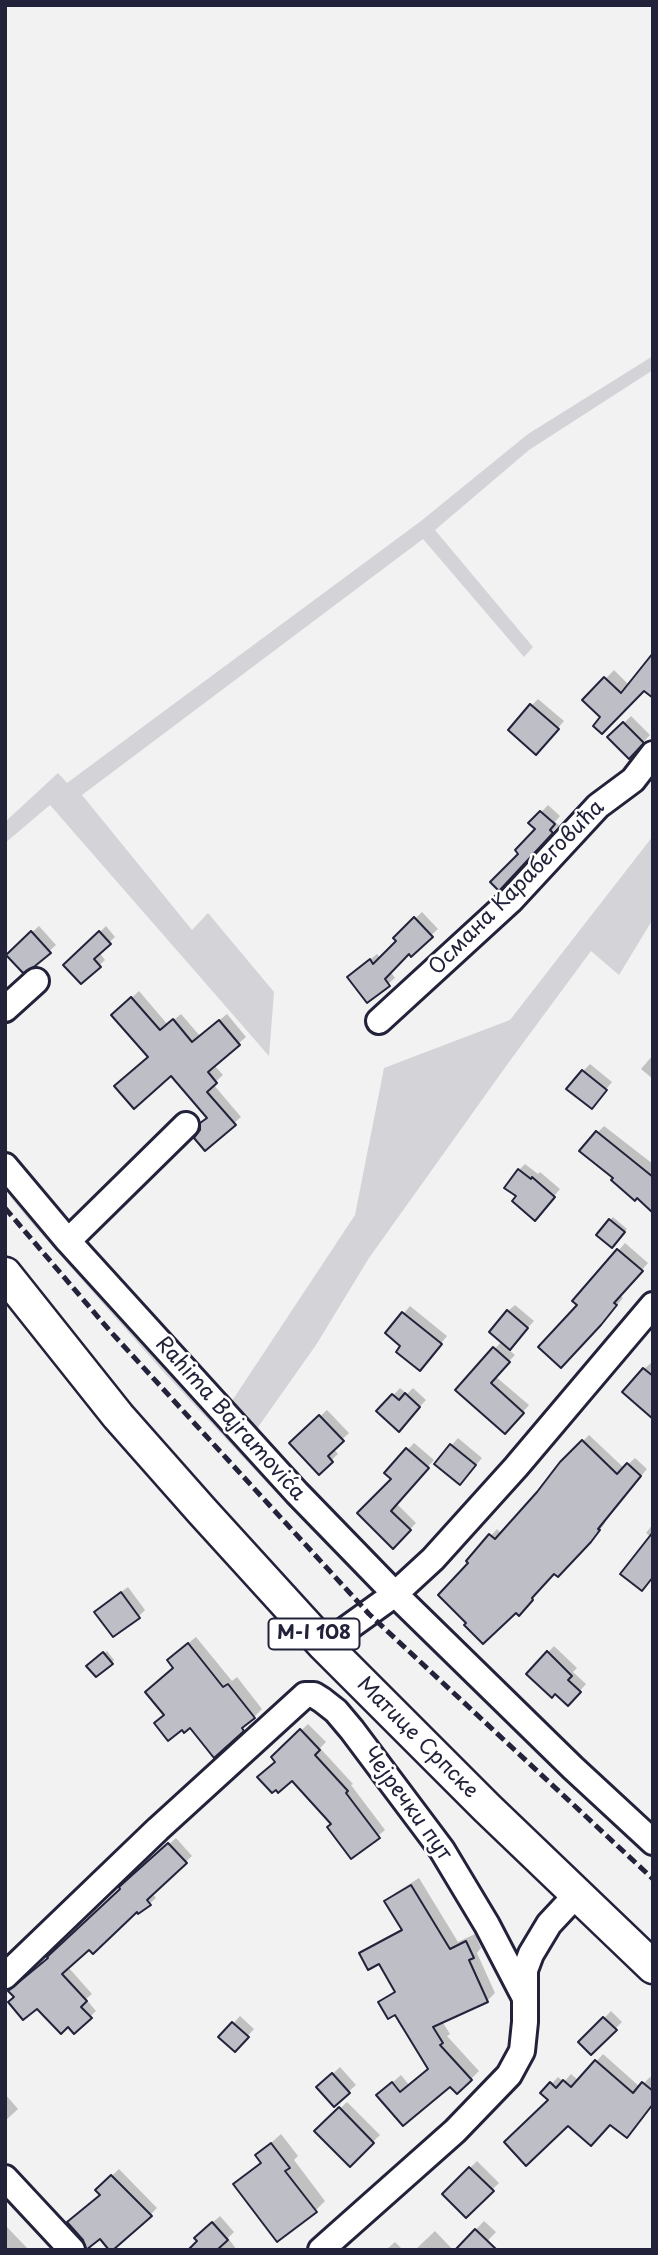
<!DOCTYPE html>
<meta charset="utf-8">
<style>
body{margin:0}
#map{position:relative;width:658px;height:2255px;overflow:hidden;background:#f2f2f3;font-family:"Playpen Sans",sans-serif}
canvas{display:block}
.frame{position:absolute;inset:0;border:7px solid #22223b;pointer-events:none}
</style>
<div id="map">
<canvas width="658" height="2255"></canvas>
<div class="frame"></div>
</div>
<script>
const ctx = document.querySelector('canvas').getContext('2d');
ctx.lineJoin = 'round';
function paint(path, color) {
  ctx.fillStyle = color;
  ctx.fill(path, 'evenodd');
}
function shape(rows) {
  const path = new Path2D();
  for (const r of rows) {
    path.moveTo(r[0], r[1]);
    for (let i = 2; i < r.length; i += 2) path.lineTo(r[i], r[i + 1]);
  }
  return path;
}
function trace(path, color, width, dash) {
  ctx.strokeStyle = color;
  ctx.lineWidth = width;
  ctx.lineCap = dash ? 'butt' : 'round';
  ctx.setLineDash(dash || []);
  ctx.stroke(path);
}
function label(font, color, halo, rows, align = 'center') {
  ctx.font = font + ' "Playpen Sans",sans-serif';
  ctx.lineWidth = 5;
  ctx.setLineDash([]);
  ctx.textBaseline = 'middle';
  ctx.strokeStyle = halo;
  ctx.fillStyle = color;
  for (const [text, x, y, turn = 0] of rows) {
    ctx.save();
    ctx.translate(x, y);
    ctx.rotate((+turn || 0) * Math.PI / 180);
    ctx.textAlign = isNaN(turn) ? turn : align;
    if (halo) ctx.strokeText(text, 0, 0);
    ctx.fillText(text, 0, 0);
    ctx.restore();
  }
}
paint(shape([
 [653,356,653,370,529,450,435,530,533,647,524,657,423,539,82,795,192,930,208,913,274,992,269,1056,50,805,5,843,5,822,58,773,67,783,421,521,528,434],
 [653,836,653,919,619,975,591,951,509,1062,369,1258,316,1345,256,1430,228,1407,355,1215,384,1068,510,1020],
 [5,1165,379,1576,369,1587,266,1482,160,1368,30,1221,5,1190]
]), '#d3d3d8');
paint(shape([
 [614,670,629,685,644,689,603,717,585,700],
 [538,699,564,721,543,746,531,706],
 [631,716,650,735,629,757,610,737],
 [548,805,560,816,555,822,559,825,499,889,537,829,531,823],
 [422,912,438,929,411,954,409,952,390,971,395,978,368,1001,356,971,377,954,381,959,399,941,395,938],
 [39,926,56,945,34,965,8,955],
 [106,926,115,937,99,952,105,960,81,982,66,965],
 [139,991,168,1025,181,1014,200,1036,227,1014,246,1037,214,1065,223,1075,213,1084,241,1117,234,1123,209,1117,171,1073,150,1056,120,1008],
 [653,1055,653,1079,641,1069],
 [590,1064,612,1082,598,1099,583,1071],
 [604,1126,653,1164,653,1210,615,1178,597,1133],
 [525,1164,538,1174,540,1172,560,1189,541,1212,519,1196,519,1170],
 [613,1217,627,1229,615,1243,610,1220],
 [625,1243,648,1263,620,1295,623,1298,608,1316,579,1305,575,1301],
 [515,1305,534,1321,508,1349,515,1355,495,1376,529,1405,511,1426,457,1390,502,1341,508,1311],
 [410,1306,447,1336,426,1362,387,1333],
 [651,1363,653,1364,653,1417,644,1369],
 [400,1388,407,1394,413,1388,426,1400,406,1422,379,1411],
 [327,1410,349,1433,333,1448,338,1454,319,1472,292,1443],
 [589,1435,624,1468,635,1458,647,1469,603,1522,605,1523,597,1534,555,1572,519,1613,468,1561,497,1529,502,1534,561,1464],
 [458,1438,482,1458,467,1476,436,1463],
 [414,1443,434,1460,396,1503,416,1523,393,1547,359,1513,393,1479,386,1473],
 [653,1524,653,1576,651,1537,646,1533],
 [128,1587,145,1610,138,1617,103,1605],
 [196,1637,232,1681,237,1677,262,1709,242,1729,190,1726,166,1714,177,1652],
 [554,1646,577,1668,573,1672,586,1684,568,1704,529,1673],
 [107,1651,114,1660,111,1663,92,1663],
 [308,1724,326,1742,320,1748,353,1784,351,1785,385,1830,352,1857,333,1823,273,1757],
 [176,1838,192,1856,152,1893,156,1898,149,1904,137,1909,68,1967,92,1994,86,1999,96,2011,74,2032,50,1957,138,1871],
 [419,1878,458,1942,475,1934,481,1948,477,1953,495,1993,487,2001,442,2021,450,2034,447,2036,479,2071,458,2092,451,2084,404,2124,387,2087,401,2075,409,2085,430,2068,395,2013,380,2002,396,1990,380,1962,362,1954,370,1946,403,1928,387,1901,395,1893],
 [611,2011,622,2022,591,2053,581,2042],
 [240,2016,254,2029,235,2050,221,2037],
 [603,2054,640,2087,650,2077,653,2079,653,2104,627,2136,611,2123,550,2100,543,2093,558,2077,564,2082,571,2074,579,2081],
 [340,2067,356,2085,334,2105,325,2081],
 [5,2094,18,2109,5,2121],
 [347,2102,380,2135,350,2164,317,2131],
 [281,2134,298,2156,294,2160,325,2201,316,2210,235,2185,262,2161,257,2155],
 [477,2161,499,2183,466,2216,444,2194],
 [119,2169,157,2208,150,2215,101,2195,97,2190],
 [220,2216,234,2232,228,2238,237,2250,191,2250,199,2241,203,2231],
 [484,2221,496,2232,479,2250,457,2250],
 [5,2225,29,2250,5,2250],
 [435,2231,453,2250,415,2250],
 [395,2242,403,2250,386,2250]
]), '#0003');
const building = shape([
 [653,653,653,698,644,691,602,734,593,726,600,717,582,700,604,677,621,693,653,653],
 [530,704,559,729,536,755,508,730,530,704],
 [623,722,644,743,629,759,607,737,623,722],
 [540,811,555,824,550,830,553,833,499,891,490,882,518,854,515,850,535,829,528,823,540,811],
 [414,917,433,937,411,957,409,954,385,979,390,986,367,1003,347,977,370,959,373,964,396,941,393,938,414,917],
 [31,931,51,953,35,966,23,973,6,955,31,931],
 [99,931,111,944,94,959,101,967,81,984,63,965,99,931],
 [131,997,160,1030,173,1019,192,1042,219,1020,240,1045,208,1072,217,1083,207,1092,236,1125,205,1151,194,1138,200,1130,200,1123,207,1118,171,1076,134,1109,114,1086,148,1057,111,1015,131,997],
 [582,1070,607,1090,592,1109,566,1089,582,1070],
 [596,1131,653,1177,653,1213,637,1198,635,1201,611,1180,613,1178,579,1151,596,1131],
 [518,1169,531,1179,532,1177,555,1197,535,1221,512,1201,516,1196,504,1188,518,1169],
 [609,1219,625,1232,612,1248,596,1235,609,1219],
 [617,1249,643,1271,614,1303,617,1305,601,1325,561,1368,538,1347,577,1305,572,1301,617,1249],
 [507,1310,528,1328,510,1350,489,1332,507,1310],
 [402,1312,442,1344,420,1371,396,1352,400,1346,385,1333,402,1312],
 [493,1347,510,1362,491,1383,524,1413,505,1434,455,1390,493,1347],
 [643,1368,653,1376,653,1419,622,1392,643,1368],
 [405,1393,420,1407,399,1432,376,1411,392,1394,399,1400,405,1393],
 [319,1415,344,1441,328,1456,333,1462,319,1475,289,1443,319,1415],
 [582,1440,617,1474,627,1463,641,1476,598,1529,600,1530,591,1542,558,1577,554,1574,532,1598,533,1600,519,1616,516,1613,483,1644,464,1625,466,1623,438,1595,468,1563,466,1561,489,1534,495,1539,537,1492,560,1462,582,1440],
 [450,1444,476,1465,460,1485,434,1464,450,1444],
 [406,1448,429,1468,391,1511,411,1530,393,1549,357,1513,391,1479,384,1473,406,1448],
 [653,1532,653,1577,642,1591,620,1574,653,1532],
 [121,1592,140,1618,113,1637,94,1612,121,1592],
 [188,1643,223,1687,228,1684,255,1718,242,1728,244,1731,214,1758,190,1728,184,1733,182,1730,168,1741,154,1723,164,1715,145,1692,173,1668,167,1660,188,1643],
 [547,1651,572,1676,568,1680,581,1692,568,1706,555,1694,552,1698,526,1674,547,1651],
 [103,1652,113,1664,96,1677,86,1666,103,1652],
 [300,1729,320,1750,315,1755,348,1791,346,1793,380,1838,351,1859,327,1827,331,1824,292,1781,278,1793,276,1790,272,1793,257,1777,275,1762,271,1757,300,1729],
 [168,1843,187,1863,147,1900,151,1905,138,1914,137,1912,93,1954,89,1950,62,1974,87,2001,81,2007,92,2018,74,2034,68,2027,61,2034,37,2009,23,2020,8,2002,14,1997,8,1991,48,1958,47,1957,120,1889,119,1887,130,1877,168,1843],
 [411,1885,450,1949,466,1941,474,1958,469,1960,488,2002,433,2027,443,2043,440,2045,472,2080,457,2094,450,2087,403,2126,376,2095,392,2082,400,2092,428,2069,395,2015,388,2019,378,2002,395,1992,379,1964,368,1970,359,1953,402,1930,384,1901,411,1885],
 [603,2017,617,2030,591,2055,578,2042,603,2017],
 [232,2022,249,2037,235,2052,218,2037,232,2022],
 [595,2060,633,2093,642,2082,653,2091,653,2104,627,2138,610,2125,591,2146,568,2126,526,2166,504,2142,548,2100,540,2093,550,2082,556,2088,563,2080,571,2087,595,2060],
 [332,2073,350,2093,334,2107,316,2087,332,2073],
 [339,2107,374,2143,350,2167,314,2131,339,2107],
 [271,2143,290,2168,285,2171,317,2212,277,2242,233,2184,261,2163,255,2155,271,2143],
 [469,2167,494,2191,466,2218,442,2194,469,2167],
 [111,2175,152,2216,113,2250,109,2250,100,2239,86,2250,83,2240,67,2222,100,2195,95,2190,111,2175],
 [212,2222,228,2240,217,2250,188,2250,197,2241,194,2238,212,2222],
 [475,2229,497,2250,455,2250,475,2229]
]);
paint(building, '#bebec6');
trace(building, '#22223b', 2);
const minor = shape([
 [5,1009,36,981],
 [379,1021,510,901,598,806,633,780,653,754],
 [186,1125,68,1241,297,1493,395,1594,573,1768,653,1842],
 [5,1166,68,1241],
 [324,1645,395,1594,433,1559,516,1467,653,1305],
 [5,1976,158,1829,305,1695,314,1695,322,1700,336,1711,352,1730,442,1850,487,1925,525,1998,525,2022,522,2051,509,2075,455,2131,321,2250],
 [525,1997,525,1970,531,1954,549,1924,577,1894],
 [5,2178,72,2250]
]);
const major = shape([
 [5,1274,118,1416,202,1511,324,1645,487,1808,653,1967]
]);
trace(minor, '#22223b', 30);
trace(major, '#22223b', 37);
trace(minor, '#fff', 24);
trace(major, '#fff', 32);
trace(shape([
 [5,1208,110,1331,369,1614,653,1879]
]), '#22223b', 5, [10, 5]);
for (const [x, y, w] of [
 [314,1634,91]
]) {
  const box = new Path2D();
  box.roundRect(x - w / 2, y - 15.5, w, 31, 5);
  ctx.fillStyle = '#fff';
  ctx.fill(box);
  trace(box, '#22223b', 2);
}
label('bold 19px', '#22223b', null, [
 ["M-I 108",314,1634]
]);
label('21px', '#22223b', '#fff', [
 ["Османа Карабеговића",517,888,-45],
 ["Rahima Bajramovića",230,1419,48],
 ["Матице Српске",417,1738,45],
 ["Чејречки пут",407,1804,54]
]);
</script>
